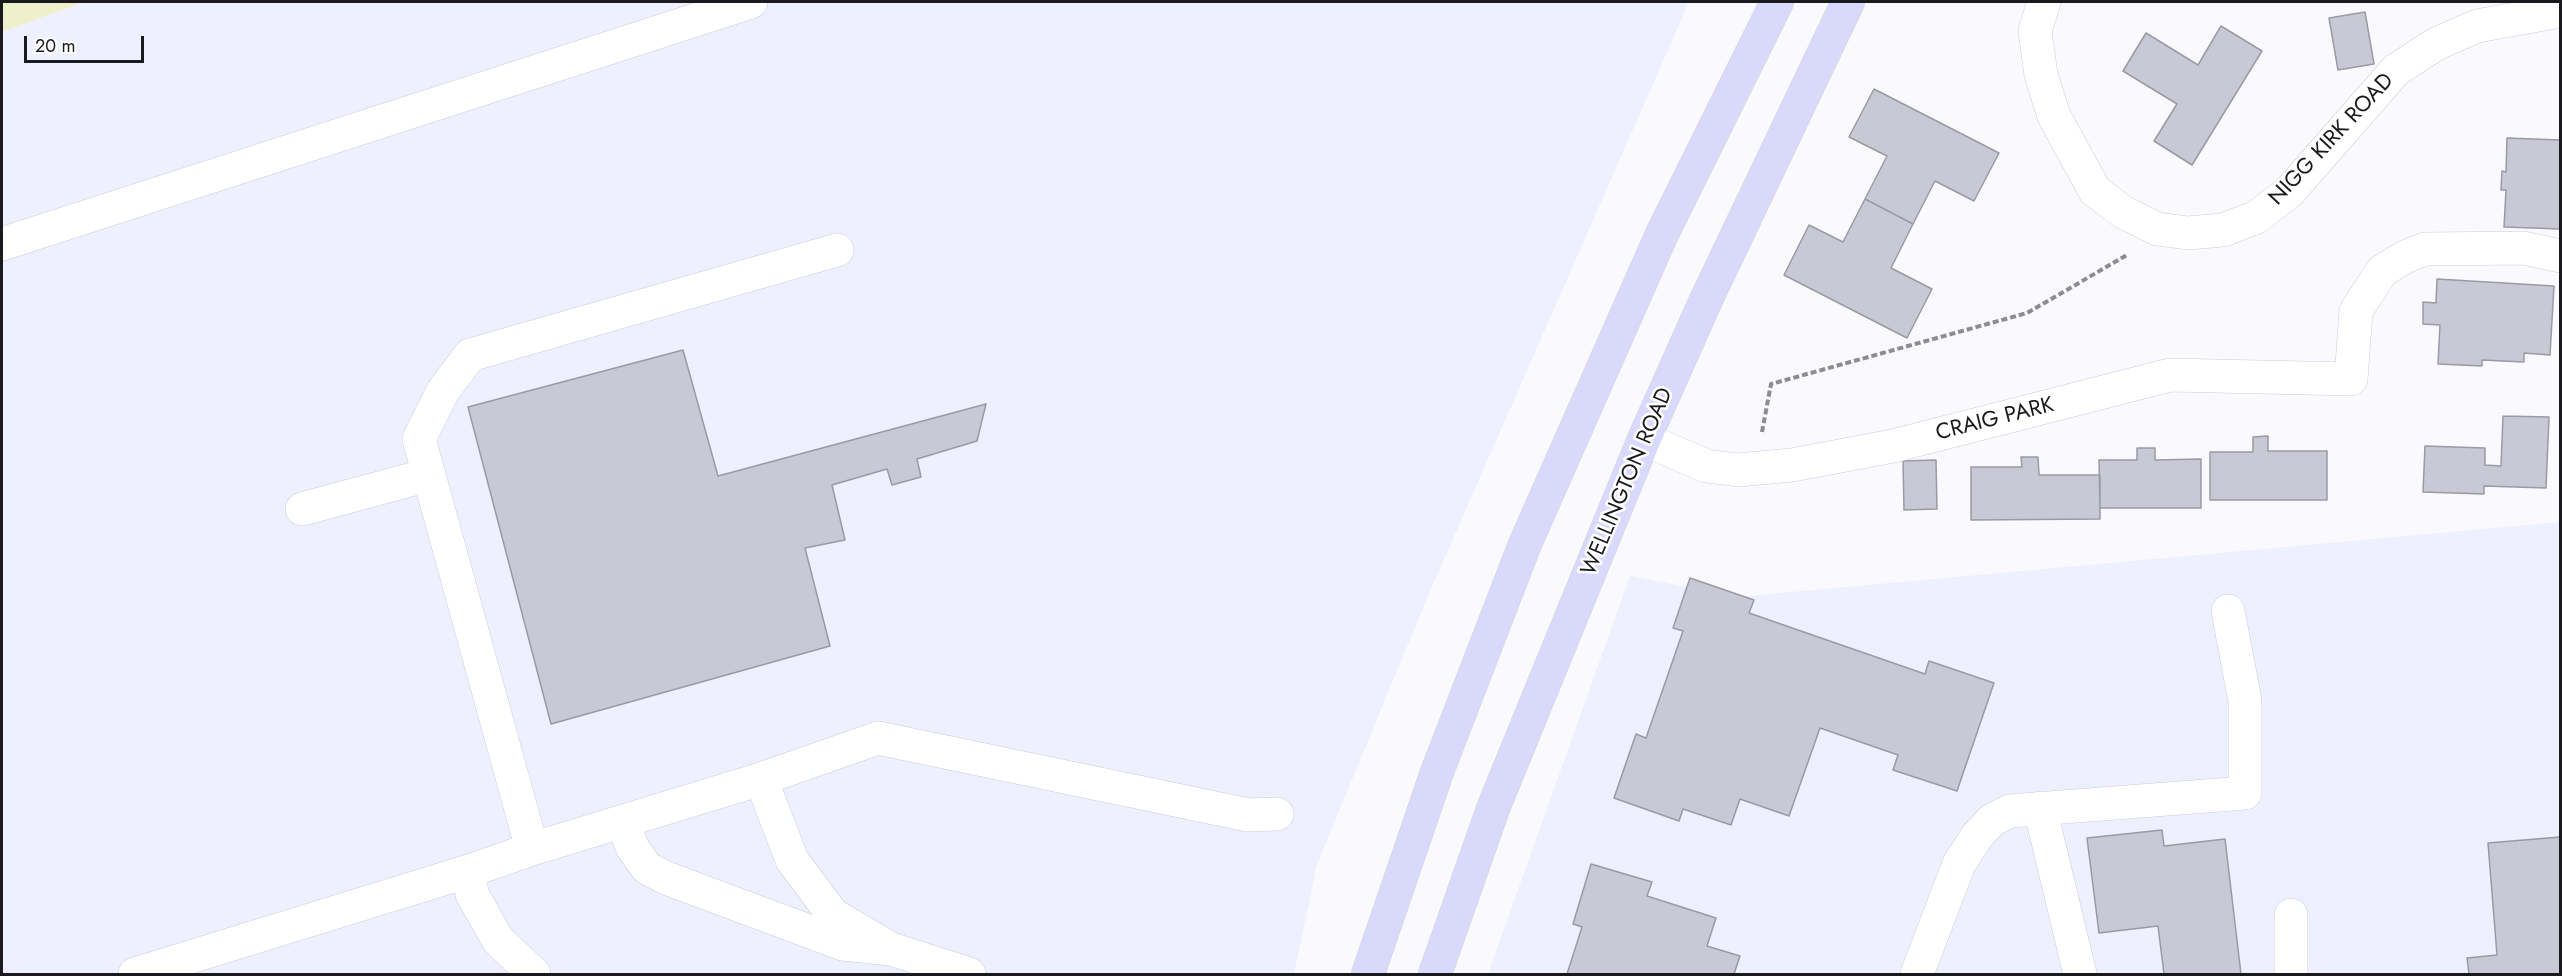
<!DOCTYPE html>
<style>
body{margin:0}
#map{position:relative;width:2562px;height:976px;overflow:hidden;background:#f9f9fe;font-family:Jost,sans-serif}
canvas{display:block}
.frame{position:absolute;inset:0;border:3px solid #1a1a1e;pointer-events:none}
.scale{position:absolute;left:24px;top:36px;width:120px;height:27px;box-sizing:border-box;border:3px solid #1a1a1e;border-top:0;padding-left:8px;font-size:18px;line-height:21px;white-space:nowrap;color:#1a1a1e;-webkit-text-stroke:4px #fff;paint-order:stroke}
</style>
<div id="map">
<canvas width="2562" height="976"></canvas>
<div class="frame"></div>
<div class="scale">20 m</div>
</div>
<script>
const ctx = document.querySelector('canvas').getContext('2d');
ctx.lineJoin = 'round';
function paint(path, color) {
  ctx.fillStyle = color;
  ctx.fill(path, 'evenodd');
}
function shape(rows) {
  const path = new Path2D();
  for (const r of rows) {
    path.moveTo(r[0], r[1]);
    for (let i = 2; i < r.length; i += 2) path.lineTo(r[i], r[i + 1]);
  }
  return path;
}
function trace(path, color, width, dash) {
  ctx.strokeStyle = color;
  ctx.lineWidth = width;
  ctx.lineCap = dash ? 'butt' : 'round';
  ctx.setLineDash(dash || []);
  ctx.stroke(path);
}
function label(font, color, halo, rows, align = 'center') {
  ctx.font = font + ' Jost,sans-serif';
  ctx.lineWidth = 5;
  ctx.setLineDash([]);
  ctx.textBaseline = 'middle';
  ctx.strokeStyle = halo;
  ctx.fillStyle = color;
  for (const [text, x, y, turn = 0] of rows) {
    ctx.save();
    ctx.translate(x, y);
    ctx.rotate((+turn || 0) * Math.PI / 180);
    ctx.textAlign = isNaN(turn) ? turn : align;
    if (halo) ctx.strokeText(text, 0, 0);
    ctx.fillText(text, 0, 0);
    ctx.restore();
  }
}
paint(shape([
 [84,2,1689,2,1430,591,1317,864,1294,974,2,974,2,32],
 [2560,522,2560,974,1488,974,1630,576,1737,597]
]), '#eeefff');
paint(shape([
 [2,2,84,2,2,32]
]), '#eeefcb');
const building = shape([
 [2365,12,2374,64,2338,70,2329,18,2365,12],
 [2221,26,2262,51,2192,165,2154,141,2177,104,2123,71,2146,33,2198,65,2221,26],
 [1874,89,1999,153,1974,201,1935,181,1913,224,1865,199,1887,156,1849,137,1874,89],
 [2507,138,2560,140,2560,229,2504,227,2506,190,2501,190,2502,171,2506,172,2507,138],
 [1865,199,1913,224,1891,268,1932,289,1907,338,1784,275,1809,225,1843,242,1865,199],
 [2437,279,2554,286,2550,355,2524,353,2524,362,2482,360,2482,366,2438,364,2440,325,2423,324,2423,302,2436,303,2437,279],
 [683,350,718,476,986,404,977,441,917,459,921,477,892,485,887,469,832,485,845,540,805,548,830,646,551,724,468,407,683,350],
 [2503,416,2549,417,2546,488,2484,486,2484,494,2423,492,2425,446,2485,448,2485,465,2501,466,2503,416],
 [2268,436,2268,451,2327,451,2327,500,2210,500,2210,452,2253,452,2253,437,2268,436],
 [2137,448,2155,448,2155,460,2201,459,2201,508,2100,508,2099,460,2137,460,2137,448],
 [2021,457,2038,457,2039,475,2100,475,2100,519,1971,520,1971,467,2022,467,2021,457],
 [1936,460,1937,509,1904,510,1903,461,1936,460],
 [1690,578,1754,600,1749,613,1925,674,1929,661,1994,683,1957,791,1893,770,1898,755,1820,728,1789,816,1740,799,1731,825,1683,809,1679,821,1614,798,1636,734,1646,738,1683,631,1673,628,1690,578],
 [2162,830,2164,846,2225,839,2241,974,2164,974,2158,926,2099,933,2087,838,2162,830],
 [2560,837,2560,974,2469,974,2467,958,2497,955,2488,843,2560,837],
 [1591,864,1652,882,1647,896,1716,918,1707,946,1740,956,1734,974,1567,974,1582,927,1573,924,1591,864]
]);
paint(building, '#c9c9d5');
trace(building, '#9a9aa6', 1.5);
const minor = shape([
 [2044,2,2035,31,2041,75,2054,116,2095,191,2123,212,2157,229,2188,233,2223,230,2257,217,2290,191,2396,70,2436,44,2477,26,2560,11],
 [2,244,751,2],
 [1644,439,1706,466,1738,470,1792,465,1893,446,2170,375,2351,379,2356,311,2382,271,2405,257,2425,249,2524,248,2560,256],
 [302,509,428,475],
 [761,779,792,860,833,915,891,949,969,974],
 [2040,808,2080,974],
 [623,821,632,847,647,868,666,878,843,944,891,949],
 [532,849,419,439,443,391,470,355,837,250],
 [469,871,472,894,498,940,534,974],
 [135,974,469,871,532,849,761,779,878,738,1248,815,1277,814],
 [1917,974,1959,864,1977,836,1992,820,2010,811,2245,793,2245,701,2228,611],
 [2291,974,2291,915]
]);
const major = shape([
 [1368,974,1437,772,1525,544,1662,234,1777,2],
 [1435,974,1494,806,1644,439,1706,300,1848,2]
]);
trace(minor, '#cccdd9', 34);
trace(major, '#d6d6d6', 34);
trace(shape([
 [1762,432,1771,384,2027,313,2127,255]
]), '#8d8d91', 4, [6, 3]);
trace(minor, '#fff', 33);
trace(major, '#d9d9fc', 33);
label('22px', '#1a1a1e', '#fff', [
 ["NIGG KIRK ROAD",2332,140,-47],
 ["CRAIG PARK",1995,420,-14],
 ["WELLINGTON ROAD",1628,482,-67]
]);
</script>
